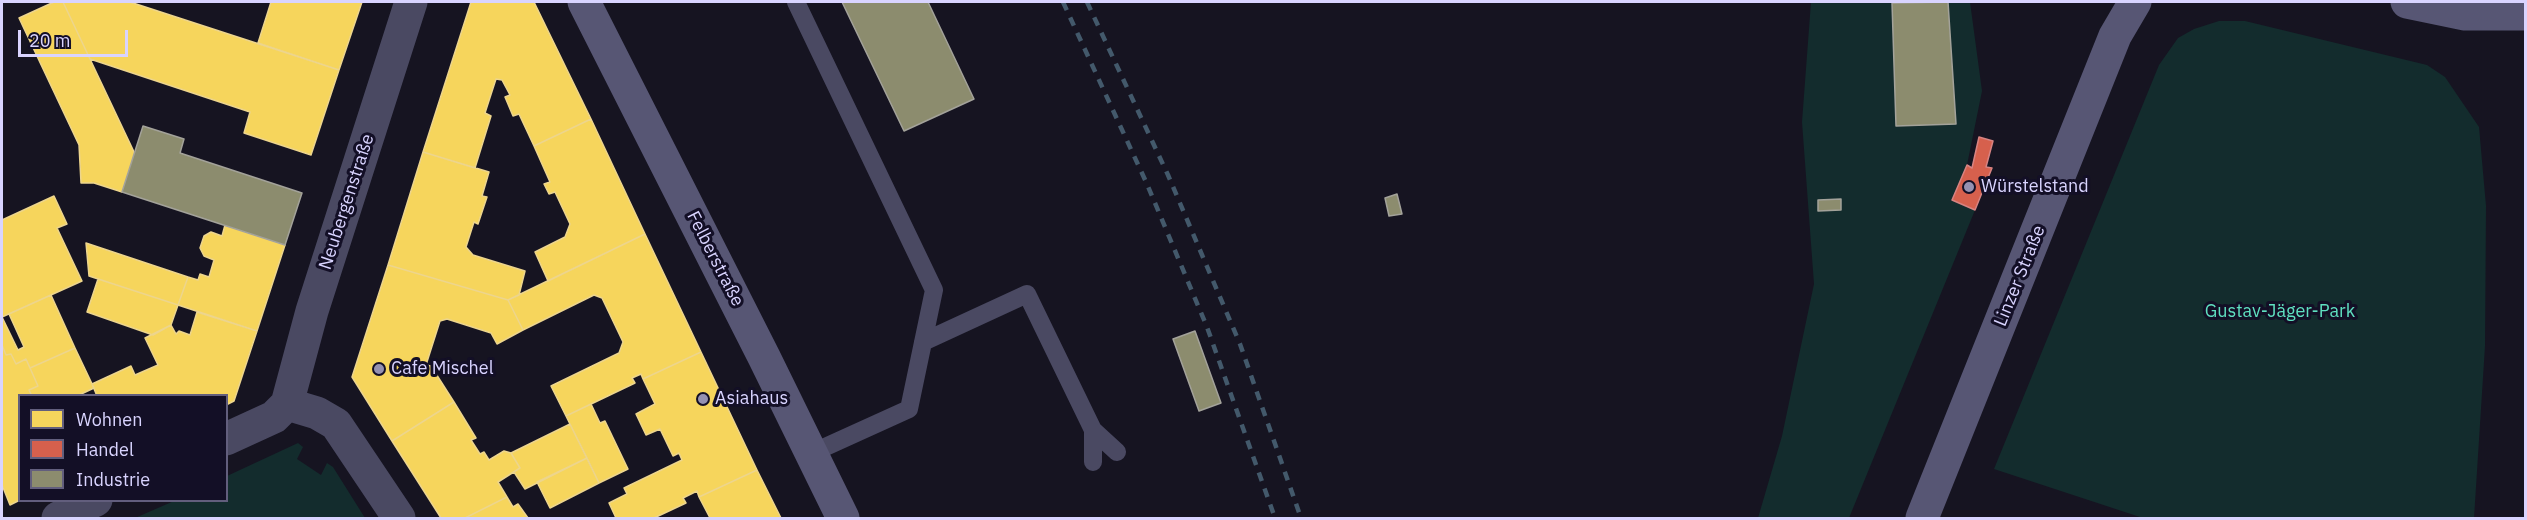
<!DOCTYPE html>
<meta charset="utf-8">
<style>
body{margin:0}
#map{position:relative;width:2527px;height:520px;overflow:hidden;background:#161421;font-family:"IBM Plex Sans",sans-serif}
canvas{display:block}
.frame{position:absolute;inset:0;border:3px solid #d9d4ff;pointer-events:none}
.legend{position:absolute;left:18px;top:394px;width:210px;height:108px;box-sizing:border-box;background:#130f26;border:2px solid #625e7d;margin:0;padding:8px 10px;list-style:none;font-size:18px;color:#d9d4ff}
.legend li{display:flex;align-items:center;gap:12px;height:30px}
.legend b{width:30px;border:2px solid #625e7d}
.scale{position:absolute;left:18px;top:30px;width:110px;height:27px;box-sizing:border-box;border:3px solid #d9d4ff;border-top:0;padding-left:8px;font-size:18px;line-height:21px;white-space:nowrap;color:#d9d4ff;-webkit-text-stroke:4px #130f26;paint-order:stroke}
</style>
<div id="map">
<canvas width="2527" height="520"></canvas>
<div class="frame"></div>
<ul class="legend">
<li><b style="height:16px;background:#f6d55c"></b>Wohnen</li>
<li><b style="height:16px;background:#d6604d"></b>Handel</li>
<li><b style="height:16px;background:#8c8c6e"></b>Industrie</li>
</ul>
<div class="scale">20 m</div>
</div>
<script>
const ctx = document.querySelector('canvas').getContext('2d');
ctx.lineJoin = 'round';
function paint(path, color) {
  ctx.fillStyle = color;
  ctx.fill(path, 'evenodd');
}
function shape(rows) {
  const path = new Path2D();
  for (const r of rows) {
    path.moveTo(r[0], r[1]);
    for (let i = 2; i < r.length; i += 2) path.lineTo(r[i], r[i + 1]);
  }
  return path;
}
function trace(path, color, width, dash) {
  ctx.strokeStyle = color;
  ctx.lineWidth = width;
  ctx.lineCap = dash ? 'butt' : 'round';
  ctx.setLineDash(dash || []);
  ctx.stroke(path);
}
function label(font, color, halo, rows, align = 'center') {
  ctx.font = font + ' "IBM Plex Sans",sans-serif';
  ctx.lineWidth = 6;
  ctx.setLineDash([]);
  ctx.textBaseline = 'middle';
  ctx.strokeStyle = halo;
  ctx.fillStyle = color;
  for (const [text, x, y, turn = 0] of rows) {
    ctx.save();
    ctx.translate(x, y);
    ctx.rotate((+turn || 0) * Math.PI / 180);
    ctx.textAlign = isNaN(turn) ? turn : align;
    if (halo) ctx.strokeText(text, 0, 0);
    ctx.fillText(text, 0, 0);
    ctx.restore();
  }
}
paint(shape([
 [1811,2,1970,2,1982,91,1967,165,1952,200,1975,210,1849,518,1758,518,1782,436,1814,284,1802,122],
 [2219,21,2245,21,2427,65,2445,77,2479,127,2486,206,2485,346,2474,518,2143,518,1994,469,2159,65,2178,38,2194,29],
 [298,443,303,447,297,459,321,475,327,463,333,467,365,518,135,518,174,501,226,500,227,476]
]), '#132c2d');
const homes = shape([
 [54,2,63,2,135,154,122,192,94,183,81,183,79,145,19,18,54,2],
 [63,2,130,2,339,70,311,155,244,133,250,112,90,59,63,2],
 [271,2,362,2,339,70,258,43,271,2],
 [471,2,534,2,591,119,534,146,519,114,513,116,505,97,510,95,502,80,496,79,485,113,491,116,475,168,423,152,471,2],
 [591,119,645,234,548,281,535,252,565,237,570,224,555,192,549,194,544,184,550,182,534,146,591,119],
 [423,152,489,172,482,196,487,197,478,224,474,222,466,247,473,255,525,271,519,295,508,300,388,265,423,152],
 [54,196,67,224,57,228,82,281,2,317,2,220,54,196],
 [225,225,285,245,257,331,178,305,188,277,198,280,200,274,209,277,214,260,204,256,200,248,204,236,211,232,222,236,225,225],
 [645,234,701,352,643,379,641,374,632,378,635,383,566,416,551,386,619,353,623,342,602,298,594,295,523,330,508,300,645,234],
 [86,243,188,277,178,305,89,276,86,243],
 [388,265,508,300,523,330,497,344,491,333,447,319,440,321,426,365,431,366,454,402,392,441,352,377,388,265],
 [98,279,178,305,171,325,153,335,87,312,98,279],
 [51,295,75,348,30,368,26,359,16,364,11,354,6,355,2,345,2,317,18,350,24,347,9,314,51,295],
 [197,312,257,331,234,401,226,405,226,396,97,396,92,384,131,366,135,375,158,365,145,338,171,325,176,334,179,331,190,335,197,312],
 [2,345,6,355,11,354,16,364,26,359,38,386,29,390,32,396,20,396,20,500,10,505,2,485,2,345],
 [75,348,94,388,77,396,32,396,29,390,38,386,30,368,75,348],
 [701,352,757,470,699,497,697,491,683,498,686,503,654,518,616,518,609,503,627,494,624,488,682,460,679,453,673,456,660,429,646,435,636,414,655,404,643,379,701,352],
 [454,402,476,438,471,440,480,454,484,452,489,460,504,451,511,453,520,468,498,482,507,497,465,518,441,518,392,441,454,402],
 [591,404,600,423,605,421,628,469,599,483,566,416,591,404],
 [570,424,587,458,525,489,514,472,520,468,511,453,570,424],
 [587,458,599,483,550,508,537,482,587,458],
 [757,470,781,518,710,518,699,497,757,470],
 [507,497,513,507,518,504,528,518,465,518,507,497]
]);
paint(homes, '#f6d55c');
trace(homes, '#edd58d', 1.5);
const shops = shape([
 [1979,137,1993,141,1986,167,1992,168,1975,210,1952,200,1967,165,1972,168,1979,137]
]);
paint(shops, '#d6604d');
trace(shops, '#d78382', 1.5);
const industry = shape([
 [842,2,928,2,974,99,904,131,842,2],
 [1948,2,1956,124,1896,126,1892,3,1948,2],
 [143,126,184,139,180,153,302,193,285,245,122,192,143,126],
 [1397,194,1402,214,1389,216,1385,198,1397,194],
 [1841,199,1841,210,1818,211,1818,200,1841,199],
 [1195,331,1221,403,1199,411,1173,339,1195,331]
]);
paint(industry, '#8c8c6e');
trace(industry, '#a3a29a', 1.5);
trace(shape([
 [796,2,934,290,909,409,812,453],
 [923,342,1027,294,1093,430,1117,452],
 [1093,462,1093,430]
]), '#4a4962', 18);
trace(shape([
 [287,404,317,413,336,424,399,518],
 [226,439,274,417,287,404,312,311,411,2],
 [58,518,96,500]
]), '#4a4962', 33);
trace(shape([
 [584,2,764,357,843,518],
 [2407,2,2465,14,2526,14],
 [1922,518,2115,36,2135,2]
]), '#575674', 33);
trace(shape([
 [1063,2,1147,184,1207,327,1275,518],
 [1087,2,1168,175,1240,344,1301,518]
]), '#43596b', 4.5, [9, 8]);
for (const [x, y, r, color] of [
 [1969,187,6,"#9591b1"],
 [379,369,6,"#9591b1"],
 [703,399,6,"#9591b1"]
]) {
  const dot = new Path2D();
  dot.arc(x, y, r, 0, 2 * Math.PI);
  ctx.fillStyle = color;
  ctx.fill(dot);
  trace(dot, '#130f26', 2);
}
label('18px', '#d9d4ff', '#130f26', [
 ["Würstelstand",1981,187],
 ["Cafe Mischel",391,369],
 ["Asiahaus",715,399]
], 'left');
label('18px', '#d9d4ff', '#130f26', [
 ["Neubergenstraße",347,202,-72],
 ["Felberstraße",715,259,63],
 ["Linzer Straße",2020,276,-68]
]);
label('18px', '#5fe0c0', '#130f26', [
 ["Gustav-Jäger-Park",2280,312]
]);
</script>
